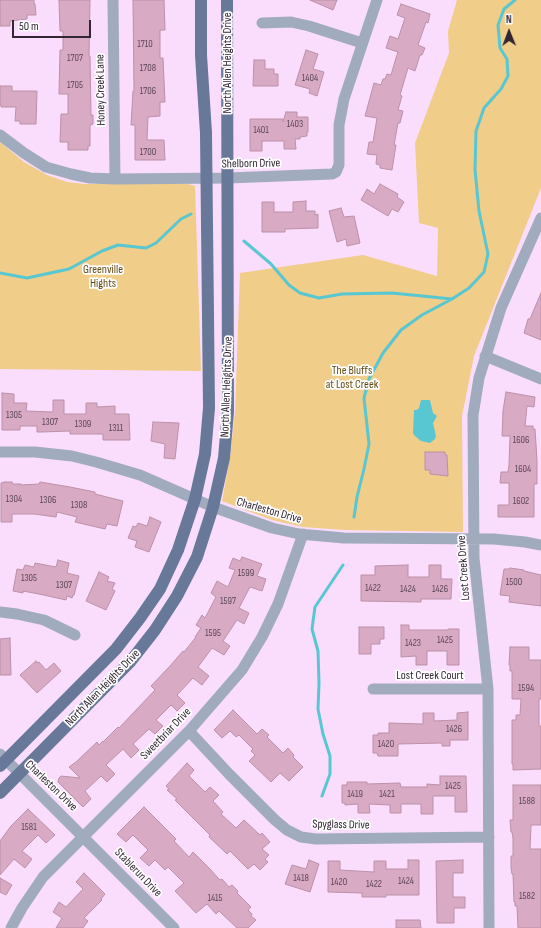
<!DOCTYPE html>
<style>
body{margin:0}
#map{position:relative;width:541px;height:928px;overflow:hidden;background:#faddfc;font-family:"Sofia Sans Condensed",sans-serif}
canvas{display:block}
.north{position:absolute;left:489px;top:12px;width:40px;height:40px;-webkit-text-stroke:3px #fff;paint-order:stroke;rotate:359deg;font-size:11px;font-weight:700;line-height:16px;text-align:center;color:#322534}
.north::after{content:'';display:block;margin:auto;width:14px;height:18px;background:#322534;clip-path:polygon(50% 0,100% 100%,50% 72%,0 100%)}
.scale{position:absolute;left:12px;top:20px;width:79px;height:18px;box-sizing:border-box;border:2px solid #322534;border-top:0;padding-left:5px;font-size:12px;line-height:14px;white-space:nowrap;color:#322534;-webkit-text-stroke:3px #fff;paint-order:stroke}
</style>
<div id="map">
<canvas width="541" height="928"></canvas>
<div class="north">N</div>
<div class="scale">50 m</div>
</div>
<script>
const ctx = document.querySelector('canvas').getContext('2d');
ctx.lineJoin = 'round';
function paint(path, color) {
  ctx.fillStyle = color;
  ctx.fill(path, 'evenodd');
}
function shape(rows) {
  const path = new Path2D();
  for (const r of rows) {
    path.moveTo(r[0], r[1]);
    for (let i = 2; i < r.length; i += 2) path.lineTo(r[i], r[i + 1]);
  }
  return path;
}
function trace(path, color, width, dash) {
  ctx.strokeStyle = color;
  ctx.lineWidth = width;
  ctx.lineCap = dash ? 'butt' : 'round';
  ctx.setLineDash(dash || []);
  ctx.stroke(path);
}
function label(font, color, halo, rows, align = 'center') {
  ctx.font = font + ' "Sofia Sans Condensed",sans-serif';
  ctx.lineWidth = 3.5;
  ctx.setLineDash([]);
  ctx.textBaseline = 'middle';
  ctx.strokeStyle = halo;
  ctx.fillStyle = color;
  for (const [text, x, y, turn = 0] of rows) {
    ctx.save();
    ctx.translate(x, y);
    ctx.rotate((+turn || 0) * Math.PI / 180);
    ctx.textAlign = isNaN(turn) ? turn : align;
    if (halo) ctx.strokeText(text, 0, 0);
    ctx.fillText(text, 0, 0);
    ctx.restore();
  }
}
paint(shape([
 [457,0,541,0,541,188,474,356,462,416,463,532,344,530,303,527,272,520,222,501,230,458,235,412,240,273,363,255,437,276,438,228,419,223,415,143,449,53,448,31],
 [0,142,24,162,47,175,67,182,85,184,188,184,195,186,201,371,0,369]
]), '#f0cd88');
paint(shape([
 [421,400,430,400,433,413,437,416,433,423,436,436,435,439,430,443,421,441,414,435,413,433,414,410,417,410,419,408]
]), '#59c7d1');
trace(shape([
 [244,241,271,264,289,285,300,293,319,298,342,294,392,293,452,299],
 [0,273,27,278,69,269,102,251,118,245,146,248,156,243,181,219,191,214],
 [354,517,357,497,364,469,369,444,364,398,369,379,383,353,401,330,422,315,452,299,469,288,484,272,488,254,479,211,475,170,476,131,484,108,501,89,508,76,507,59,500,48,498,25,504,9,515,0],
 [322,796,330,774,330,756,323,734,318,709,319,683,318,651,312,629,315,607,343,565]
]), '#59c7d1', 3);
const building = shape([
 [0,0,34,0,34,4,35,4,36,15,27,15,27,19,10,21,10,26,0,26,0,0],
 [59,0,90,0,89,56,90,56,91,115,93,115,93,124,90,125,90,146,88,146,88,150,68,150,68,142,60,142,61,114,68,114,68,94,59,94,60,50,63,50,63,31,60,31,59,0],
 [133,0,164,0,165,30,160,30,160,58,163,58,165,102,160,102,160,116,148,117,147,140,164,140,165,160,135,160,135,125,131,125,133,91,134,91,133,0],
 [310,0,337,0,333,10,310,0],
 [401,4,430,14,428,23,426,22,418,45,425,48,422,55,420,55,415,71,408,68,400,95,402,96,398,110,403,111,400,123,398,123,394,145,396,145,392,170,380,168,380,165,376,164,377,155,367,154,369,142,373,142,377,118,365,116,374,83,381,85,383,79,385,79,387,74,391,75,396,58,398,52,386,48,390,36,398,39,405,18,397,15,401,4],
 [306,50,318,54,313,69,324,72,317,96,309,93,310,89,295,85,306,50],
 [254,60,265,60,265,69,274,69,274,74,278,74,278,86,253,86,254,60],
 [0,86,12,86,12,91,37,91,36,124,20,124,20,121,15,121,16,107,1,107,1,105,0,105,0,86],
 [286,112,297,112,297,117,308,117,308,132,307,132,307,136,300,137,300,139,295,139,296,149,284,149,284,141,262,141,262,151,250,151,250,119,283,119,283,122,286,112],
 [380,184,398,194,397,197,404,202,398,212,392,209,388,216,361,200,367,189,374,194,380,184],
 [306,201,306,211,315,211,315,215,318,214,318,228,285,229,285,232,262,232,262,202,274,202,274,212,293,212,293,202,306,201],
 [341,208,344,217,354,216,360,243,347,246,346,239,337,242,329,211,341,208],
 [541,293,541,340,524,333,528,319,530,319,541,293],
 [506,392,535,397,534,407,527,406,525,426,533,426,533,429,535,429,537,460,537,484,534,484,534,517,498,517,498,505,509,505,509,483,500,483,501,472,508,472,509,465,510,436,502,436,503,411,506,392],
 [2,393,14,394,14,403,27,403,26,411,53,412,53,400,64,400,64,414,86,414,86,403,97,403,97,407,115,406,115,414,129,414,130,440,103,440,103,434,70,434,70,431,42,432,37,432,37,426,20,426,20,430,2,430,2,393],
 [153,422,179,423,175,459,164,458,165,444,151,441,153,422],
 [425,452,445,452,445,455,447,455,448,476,430,474,430,470,425,470,425,452],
 [5,482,12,482,13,484,21,484,21,485,39,484,40,482,70,487,95,492,95,494,123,501,117,526,107,524,105,529,75,522,77,517,57,512,56,517,34,514,12,514,12,522,1,522,1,483,5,482],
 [150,517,161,522,149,552,135,547,137,541,128,538,133,526,136,527,138,523,147,526,150,517],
 [242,557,262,564,257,576,266,579,262,591,250,587,239,608,249,613,244,624,237,620,223,641,230,646,224,655,212,648,198,667,209,676,202,685,193,678,177,695,185,703,177,711,171,705,156,720,163,726,155,734,149,729,133,744,139,750,131,758,123,749,106,765,115,774,107,782,101,776,85,791,91,799,83,807,58,782,59,778,61,776,80,778,69,767,76,762,97,742,99,745,103,741,103,742,118,727,119,728,155,690,151,686,170,666,183,651,184,652,196,637,195,637,201,628,196,625,202,615,205,618,216,597,211,593,217,581,228,587,235,570,229,568,233,558,240,561,242,557],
 [58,560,69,563,67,573,79,576,74,595,73,595,72,598,67,596,66,600,39,594,23,591,23,593,13,591,17,569,23,570,25,565,34,567,35,563,56,567,58,560],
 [408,565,408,577,429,577,429,565,441,565,441,579,452,579,451,599,421,599,421,602,361,601,361,575,375,575,375,566,408,565],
 [510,568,524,570,524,571,541,575,541,606,509,602,510,596,500,595,504,569,509,569,510,568],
 [99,572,109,577,107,581,115,583,112,589,115,591,106,610,86,601,99,572],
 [401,625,409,625,409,630,448,630,448,629,459,629,459,665,447,665,447,651,427,651,427,665,416,665,416,656,401,657,401,625],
 [359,627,384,627,384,639,380,639,380,644,371,644,371,654,359,654,359,627],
 [10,638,11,675,0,675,0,639,10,638],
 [510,647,529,647,529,660,541,660,541,699,539,699,539,726,541,726,541,769,513,770,513,764,512,764,512,720,516,720,516,715,520,715,521,699,512,699,512,671,510,671,510,665,509,665,510,647],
 [36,661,37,663,39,662,46,670,54,663,61,671,37,693,20,675,36,661],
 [233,710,257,734,262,729,269,735,267,737,283,753,288,748,294,755,293,757,303,767,289,781,280,773,271,782,249,761,255,755,251,751,253,749,239,735,236,737,230,731,222,738,214,730,233,710],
 [468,712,468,740,450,740,450,746,442,746,442,743,398,744,398,756,378,756,377,753,373,753,373,735,378,735,378,733,389,733,389,723,423,724,423,713,434,713,434,721,457,720,457,713,468,712],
 [187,763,194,770,189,776,205,792,210,787,219,795,213,801,223,812,221,814,236,828,244,820,260,835,262,833,270,842,262,849,269,855,265,859,268,862,260,870,254,864,248,869,230,851,227,854,209,837,210,835,175,800,177,799,167,790,169,789,166,786,187,763],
 [440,776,466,776,467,812,455,812,455,796,433,796,433,814,421,814,421,804,401,804,401,813,390,813,390,805,369,804,370,813,358,813,358,804,345,805,345,803,342,803,342,785,347,785,347,782,367,782,367,784,400,783,401,787,427,787,427,784,440,785,440,776],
 [513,785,541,785,541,825,531,825,530,849,541,849,541,928,518,928,517,906,515,906,515,902,514,902,513,874,512,874,511,868,511,856,513,856,513,838,512,832,511,832,510,820,513,820,513,785],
 [144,807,176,839,174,841,189,857,193,852,210,869,218,878,220,880,222,879,229,887,232,885,238,891,237,893,251,907,248,910,252,914,251,916,256,920,248,928,237,928,219,911,216,914,207,904,196,913,175,891,184,883,168,867,165,870,155,860,149,866,140,858,148,850,133,835,126,842,117,834,144,807],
 [28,809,55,835,46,843,38,835,22,851,32,859,25,868,14,859,0,875,0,841,11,826,28,809],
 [309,860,319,864,310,892,285,884,292,865,306,869,309,860],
 [408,860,419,860,419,895,386,895,386,897,362,897,362,893,328,892,328,861,340,861,340,870,374,872,374,861,386,861,386,869,408,869,408,860],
 [463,860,463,873,453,873,453,897,465,897,465,908,454,908,454,923,437,923,436,861,463,860],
 [84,873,105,894,101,899,102,900,84,918,88,921,83,928,56,928,62,918,53,912,59,902,66,907,83,889,76,882,84,873],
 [0,878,12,885,6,895,0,892,0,878],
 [396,920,420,920,421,928,396,928,396,920]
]);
paint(building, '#d8aac4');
trace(building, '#bc90a9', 1);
trace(shape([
 [113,0,115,179],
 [262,23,291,22,309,26,362,43],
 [0,135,24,153,46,167,71,174,90,178,115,179,228,178,332,174,336,172,339,165,339,125,344,99,377,0],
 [485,356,541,379],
 [0,452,35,452,72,456,96,462,140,475,213,507,272,528,299,534,344,538,494,539,525,542,541,545],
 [0,612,17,614,44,620,75,635],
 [373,689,488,689],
 [189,731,229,774,275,820,287,830,301,837,316,839,489,837],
 [0,754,174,928],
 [11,928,22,908,43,877,189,731,242,670,262,637,278,604,303,534],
 [489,928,488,689,474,558,473,415,479,378,501,308,541,218]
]), '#a1abbe', 11);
trace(shape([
 [0,766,116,649,140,618,160,589,178,550,195,499,205,454,209,408,206,133,201,55,201,0],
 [0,793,130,662,155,630,177,596,197,557,213,507,224,458,228,412,227,0]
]), '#677898', 12);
label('10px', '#5c4658', null, [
 ["1710",145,44],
 ["1707",75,58],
 ["1708",148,68],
 ["1404",310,78],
 ["1705",75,85],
 ["1706",148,91],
 ["1403",295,124],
 ["1401",261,130],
 ["1700",148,152],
 ["1305",14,415],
 ["1307",50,422],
 ["1309",83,424],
 ["1311",116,428],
 ["1606",521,440],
 ["1604",523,469],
 ["1304",14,499],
 ["1306",48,500],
 ["1602",521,501],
 ["1308",79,505],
 ["1599",246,573],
 ["1305",29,578],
 ["1500",514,582],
 ["1307",64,585],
 ["1422",373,588],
 ["1424",408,589],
 ["1426",440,589],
 ["1597",228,601],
 ["1595",213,633],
 ["1425",445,640],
 ["1423",413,643],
 ["1594",526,688],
 ["1426",454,729],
 ["1420",386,744],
 ["1425",453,786],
 ["1419",355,794],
 ["1421",387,794],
 ["1588",527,801],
 ["1581",29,827],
 ["1418",301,878],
 ["1424",406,881],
 ["1420",339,882],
 ["1422",374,884],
 ["1582",527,896],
 ["1415",215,898]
]);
label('12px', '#322534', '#fff', [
 ["North Allen Heights Drive",228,63,-90],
 ["Honey Creek Lane",101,90,-91],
 ["Shelborn Drive",251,164,-1],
 ["North Allen Heights Drive",227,387,-88],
 ["Charleston Drive",269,511,16],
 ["Lost Creek Drive",464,568,-94],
 ["Lost Creek Court",430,676],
 ["North Allen Heights Drive",103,688,-46],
 ["Sweetbriar Drive",166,734,-46],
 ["Charleston Drive",51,786,44],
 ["Spyglass Drive",341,825,1],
 ["Stablerun Drive",138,873,46]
]);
label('12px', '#634a11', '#fff', [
 ["Greenville",103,270],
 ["Hights",103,284],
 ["The Bluffs",352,371],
 ["at Lost Creek",352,385]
]);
</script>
